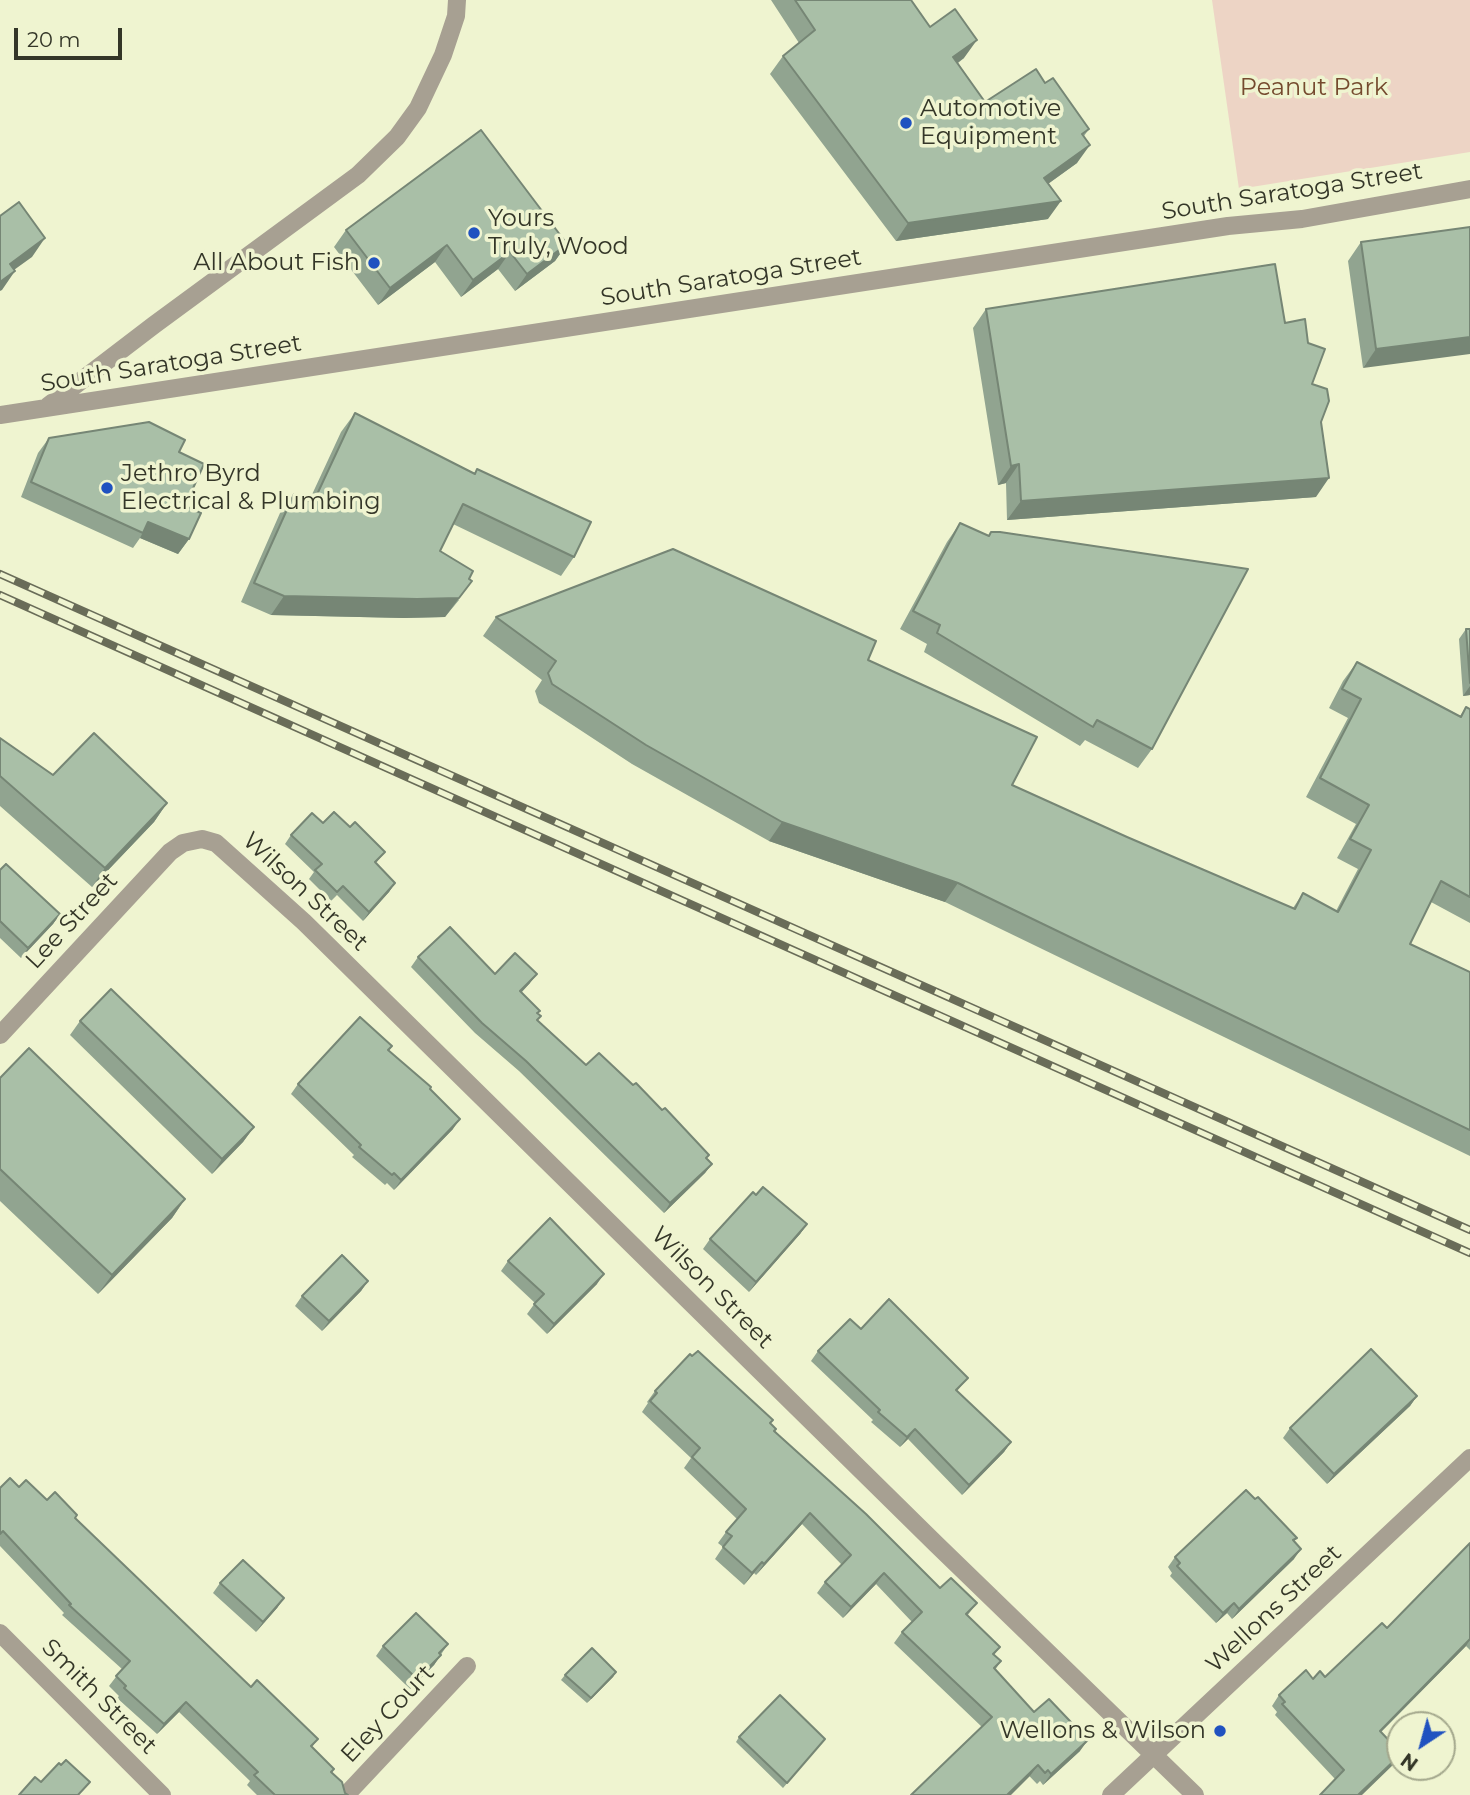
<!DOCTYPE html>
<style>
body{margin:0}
#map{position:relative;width:1470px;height:1795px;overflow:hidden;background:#eff4d0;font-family:Montserrat,sans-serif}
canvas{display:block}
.north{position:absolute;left:1386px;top:1711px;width:70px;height:70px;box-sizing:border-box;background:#eff4d0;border:2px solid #a4a88d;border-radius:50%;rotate:216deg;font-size:19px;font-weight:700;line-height:28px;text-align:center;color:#343628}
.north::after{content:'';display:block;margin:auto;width:24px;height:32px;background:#2052c0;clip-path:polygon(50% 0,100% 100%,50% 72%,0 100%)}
.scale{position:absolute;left:14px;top:28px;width:108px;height:32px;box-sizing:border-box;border:4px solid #343628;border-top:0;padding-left:9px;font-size:21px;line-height:24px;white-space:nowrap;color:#343628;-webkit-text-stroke:5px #eff4d0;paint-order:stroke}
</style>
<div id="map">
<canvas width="1470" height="1795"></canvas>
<div class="north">N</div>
<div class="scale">20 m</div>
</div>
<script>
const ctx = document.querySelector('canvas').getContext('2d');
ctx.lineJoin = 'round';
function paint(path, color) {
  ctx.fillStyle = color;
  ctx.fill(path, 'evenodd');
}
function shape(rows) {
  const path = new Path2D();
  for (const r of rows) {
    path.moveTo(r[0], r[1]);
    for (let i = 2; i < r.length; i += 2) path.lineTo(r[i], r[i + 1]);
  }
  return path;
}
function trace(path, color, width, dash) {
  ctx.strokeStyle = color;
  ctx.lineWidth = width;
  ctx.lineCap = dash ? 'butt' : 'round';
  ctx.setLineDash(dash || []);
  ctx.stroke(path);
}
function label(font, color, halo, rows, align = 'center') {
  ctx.font = font + ' Montserrat,sans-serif';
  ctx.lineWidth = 7;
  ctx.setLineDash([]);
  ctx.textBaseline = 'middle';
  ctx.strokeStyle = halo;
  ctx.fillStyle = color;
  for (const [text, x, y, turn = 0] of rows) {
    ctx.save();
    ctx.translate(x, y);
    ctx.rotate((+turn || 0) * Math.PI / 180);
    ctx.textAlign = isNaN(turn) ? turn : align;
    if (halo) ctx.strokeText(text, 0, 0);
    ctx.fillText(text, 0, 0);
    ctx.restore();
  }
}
paint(shape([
 [1212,0,1470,0,1470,152,1239,189]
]), '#edd4c5');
trace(shape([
 [48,406,154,325,358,175,397,137,418,108,443,55,456,16,457,0],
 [0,415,1228,226,1302,219,1470,189],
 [0,1035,170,852,183,843,202,839,216,843,304,922,936,1544,1195,1795],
 [0,1633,162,1795],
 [346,1795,467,1666],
 [1111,1795,1470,1458]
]), '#a7a092', 18);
const rail = shape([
 [0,574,1470,1230],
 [0,595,1470,1253]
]);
trace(rail, '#696c58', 8);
trace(rail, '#eff4d0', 5, [16]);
paint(shape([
 [771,0,911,0,930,27,964,58,958,63,985,102,1045,83,1089,129,1084,136,1077,163,1048,184,1048,219,896,241,770,74,783,56,799,43],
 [1470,227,1363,368,1348,261,1361,242],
 [346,230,567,244,555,261,515,291,498,269,461,297,435,262,378,305,334,247],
 [986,309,1285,323,1312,384,1321,422,1316,497,1007,520,1006,483,998,485,973,328],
 [355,413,474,473,477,469,574,557,561,576,453,524,440,551,459,600,445,617,404,618,271,615,241,602,280,513,294,494,309,501,341,432],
 [49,438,179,452,189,539,178,554,140,538,133,548,21,497,38,453],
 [960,523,1152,749,1138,768,1085,740,1080,746,924,652,927,644,900,629,947,542],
 [496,617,868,660,1012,785,1127,837,1293,908,1303,893,1336,911,1358,869,1337,858,1356,824,1306,797,1348,718,1329,708,1343,681,1357,662,1460,716,1466,707,1470,709,1470,923,1431,902,1410,944,1470,972,1470,1156,945,902,769,841,632,764,539,703,535,691,542,680,483,636],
 [1466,629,1470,629,1470,695,1463,696,1459,639],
 [0,738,53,775,167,803,154,822,92,887,0,806],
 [323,823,350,827,385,852,376,863,395,883,389,892,363,921,337,895,331,901,309,879,314,872,285,844,291,835],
 [0,870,60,914,53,924,21,958,0,938],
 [418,957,495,974,530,983,521,993,538,1013,537,1021,586,1065,707,1158,712,1164,705,1173,664,1213,519,1071,475,1033,411,967],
 [80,1021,254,1127,243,1142,212,1174,70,1035],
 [392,1046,389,1051,430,1089,453,1129,394,1190,387,1183,385,1185,352,1157,354,1155,291,1094,298,1084],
 [0,1078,185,1199,172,1218,98,1294,0,1201],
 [756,1195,807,1224,800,1234,749,1292,703,1249,710,1239],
 [508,1261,597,1284,547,1334,527,1314,535,1303,501,1271],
 [368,1281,361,1291,322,1331,295,1306,302,1296],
 [818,1351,968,1378,957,1391,1011,1442,1004,1452,962,1495,908,1439,900,1447,871,1422,873,1420,811,1361],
 [655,1391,771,1424,775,1431,940,1588,977,1603,967,1616,1000,1647,994,1655,1001,1661,995,1670,1034,1712,1080,1751,1043,1785,1040,1781,1037,1784,982,1727,894,1643,902,1632,912,1622,876,1584,843,1618,817,1593,825,1582,842,1565,802,1524,756,1575,754,1573,744,1585,715,1559,723,1547,718,1543,726,1532,737,1519,684,1468,691,1458,642,1412,648,1403,647,1402],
 [1417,1396,1410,1406,1327,1484,1283,1438,1290,1428],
 [19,1487,47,1500,75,1518,251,1687,318,1739,312,1747,334,1769,332,1773,345,1793,348,1795,257,1795,247,1785,250,1781,179,1712,157,1734,117,1698,119,1696,109,1686,122,1669,62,1615,64,1613,0,1546,0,1488],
 [1255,1499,1297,1538,1294,1541,1294,1559,1232,1619,1227,1613,1216,1623,1170,1576,1172,1573,1168,1567,1175,1557],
 [1470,1543,1470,1650,1466,1646,1381,1732,1394,1764,1335,1779,1275,1715,1277,1712,1272,1706,1279,1695,1313,1679,1325,1677,1387,1628],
 [220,1583,284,1598,277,1608,256,1632,213,1593],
 [448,1644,434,1665,410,1689,376,1656,383,1646],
 [616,1672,613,1677,587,1703,561,1680,565,1675],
 [739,1737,825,1739,783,1788,736,1742]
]), '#91a490');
paint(shape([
 [977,40,964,58,940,75,953,57],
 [1090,145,1077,163,1031,196,1044,178],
 [1061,201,1048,219,896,241,908,223],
 [45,238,32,257,0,280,10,264],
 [567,244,555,261,515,291,527,274],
 [447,245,435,262,378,305,390,288],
 [510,252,498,269,461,297,473,280],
 [15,271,2,290,0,291,0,282],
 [1470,337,1470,354,1363,368,1376,349],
 [1019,464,1006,483,998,485,1011,466],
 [1329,478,1316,497,1007,520,1021,501],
 [148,522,189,539,178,554,140,538],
 [472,581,445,617,404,618,271,615,284,596],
 [1470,686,1470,695,1463,696],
 [167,803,154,822,92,887,105,868],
 [782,822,958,883,945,902,769,841],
 [395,883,389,892,363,921,369,912],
 [60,914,53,924,21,958,28,948],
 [537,974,530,983,513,1001,520,991],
 [460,1119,453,1129,394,1190,401,1180],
 [254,1127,243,1142,212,1174,222,1159],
 [712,1164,705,1173,664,1213,670,1203],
 [185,1199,172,1218,98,1294,112,1275],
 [807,1224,800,1234,749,1292,756,1282],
 [604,1274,597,1284,547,1334,554,1324],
 [368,1281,361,1291,322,1331,329,1321],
 [1417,1396,1410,1406,1327,1484,1334,1474],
 [915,1429,908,1439,900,1447,907,1437],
 [1011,1442,1004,1452,962,1495,969,1485],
 [810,1513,802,1524,756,1575,764,1564],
 [1301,1549,1294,1559,1232,1619,1239,1609],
 [762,1562,754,1573,744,1585,752,1573],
 [884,1573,876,1584,843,1618,851,1607],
 [284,1598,277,1608,256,1632,263,1622],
 [1234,1603,1227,1613,1216,1623,1223,1613],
 [1470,1639,1466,1646,1372,1741,1380,1731],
 [441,1655,434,1665,410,1689,417,1679],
 [616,1672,613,1677,587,1703,591,1698],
 [186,1702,179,1712,157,1734,164,1724],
 [1088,1740,1080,1751,1043,1785,1051,1774],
 [1400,1755,1394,1764,1362,1795,1358,1795],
 [1038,1765,1030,1776,1011,1795,1007,1795]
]), '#768675');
const building = shape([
 [795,0,911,0,930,27,955,9,977,40,953,57,985,102,1036,69,1045,83,1053,78,1089,129,1082,134,1090,145,1044,178,1061,201,908,223,783,56,815,30,795,0],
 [481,130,567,244,527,274,510,252,473,280,447,245,390,288,346,230,481,130],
 [19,202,45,238,10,264,15,271,0,282,0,216,19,202],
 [1470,227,1470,337,1376,349,1361,242,1470,227],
 [1275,264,1285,323,1305,319,1308,343,1325,349,1312,384,1327,389,1329,401,1321,422,1329,478,1021,501,1019,464,1011,466,986,309,1275,264],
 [355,413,475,474,477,469,591,522,574,557,463,504,440,551,473,571,469,579,472,581,459,598,417,599,284,596,254,583,294,494,313,503,355,413],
 [149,422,185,440,179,452,204,464,185,506,201,513,189,539,148,522,143,533,31,482,49,438,149,422],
 [960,523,989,536,991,532,1000,532,1248,569,1152,749,1097,720,1093,727,937,633,940,625,913,611,960,523],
 [673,549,876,641,868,660,1037,737,1012,785,1127,837,1295,909,1303,893,1338,912,1371,850,1350,839,1369,805,1320,778,1361,699,1342,689,1357,662,1461,717,1466,707,1470,709,1470,897,1441,881,1410,944,1470,972,1470,1130,958,883,782,822,646,745,552,684,548,673,556,661,496,617,673,549],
 [1466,629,1470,629,1470,683,1466,629],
 [94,733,167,803,105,868,0,776,0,738,53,775,94,733],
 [334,812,350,827,355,822,385,852,375,862,395,883,369,912,343,886,337,892,315,870,322,864,291,835,312,813,323,823,334,812],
 [6,864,60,914,28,948,0,921,0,870,6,864],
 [450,927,495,974,515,953,537,974,520,991,540,1011,537,1013,541,1016,537,1020,586,1065,599,1053,633,1085,636,1083,662,1110,665,1108,709,1155,706,1158,712,1164,670,1203,526,1061,482,1023,418,957,450,927],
 [111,989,254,1127,222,1159,80,1021,111,989],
 [360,1017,392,1046,388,1050,431,1087,430,1089,460,1119,401,1180,394,1173,392,1175,359,1147,361,1145,298,1084,360,1017],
 [29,1048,185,1199,112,1275,0,1169,0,1078,29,1048],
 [763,1187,807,1224,756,1282,710,1239,753,1192,756,1195,763,1187],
 [550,1218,604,1274,554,1324,534,1304,544,1294,508,1261,550,1218],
 [342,1255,368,1281,329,1321,302,1296,342,1255],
 [889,1299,968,1378,956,1390,1011,1442,969,1485,915,1429,907,1437,878,1412,880,1410,818,1351,850,1319,861,1329,889,1299],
 [1371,1349,1417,1396,1334,1474,1290,1428,1371,1349],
 [698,1351,773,1420,770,1423,776,1429,774,1431,866,1514,940,1588,951,1578,977,1603,966,1614,1000,1647,993,1654,1001,1661,994,1668,1034,1712,1049,1699,1088,1740,1051,1774,1048,1770,1045,1773,1038,1765,1007,1795,911,1795,992,1717,902,1632,922,1612,884,1573,851,1607,825,1582,851,1555,810,1513,764,1564,762,1562,752,1573,723,1547,732,1536,726,1532,746,1509,692,1457,700,1448,650,1401,657,1393,655,1391,690,1354,692,1356,698,1351],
 [10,1478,19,1487,26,1480,47,1500,55,1492,77,1515,75,1518,251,1687,257,1680,318,1739,311,1746,334,1769,331,1772,342,1782,345,1793,348,1795,275,1795,254,1775,258,1772,186,1702,164,1724,124,1688,126,1686,116,1676,130,1661,69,1605,71,1604,3,1531,0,1534,0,1488,10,1478],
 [1246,1490,1255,1499,1258,1497,1297,1538,1293,1540,1301,1549,1239,1609,1234,1603,1223,1613,1177,1566,1180,1563,1175,1557,1246,1490],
 [1470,1543,1470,1639,1380,1731,1400,1752,1400,1755,1358,1795,1320,1795,1344,1770,1282,1704,1285,1702,1279,1695,1306,1670,1313,1679,1320,1671,1325,1677,1382,1623,1387,1628,1470,1543],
 [243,1560,284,1598,263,1622,220,1583,243,1560],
 [416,1613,448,1644,439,1653,441,1655,417,1679,383,1646,416,1613],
 [592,1648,616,1672,591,1698,565,1675,592,1648],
 [780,1695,825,1739,787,1783,739,1737,780,1695],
 [66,1760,90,1782,78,1795,19,1795,35,1777,41,1782,59,1763,61,1765,66,1760]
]);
paint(building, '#a9bfa7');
trace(building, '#768675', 2);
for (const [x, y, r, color] of [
 [906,123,7,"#2052c0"],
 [474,233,7,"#2052c0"],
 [374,263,7,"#2052c0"],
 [107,488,7,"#2052c0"],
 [1220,1731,7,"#2052c0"]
]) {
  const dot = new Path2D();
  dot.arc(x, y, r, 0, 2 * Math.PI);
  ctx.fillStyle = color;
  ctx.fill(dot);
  trace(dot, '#eff4d0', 2.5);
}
label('24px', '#754a2e', '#eff4d0', [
 ["Peanut Park",1314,88]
]);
label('24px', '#343628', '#eff4d0', [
 ["Automotive",920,109],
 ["Equipment",920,137],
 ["Yours",488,219],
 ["Truly, Wood",488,247],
 ["All About Fish",360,263,"right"],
 ["Jethro Byrd",121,474],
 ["Electrical & Plumbing",121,502],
 ["Wellons & Wilson",1206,1731,"right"]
], 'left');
label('24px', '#343628', '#eff4d0', [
 ["South Saratoga Street",1292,192,-9],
 ["South Saratoga Street",731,278,-9],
 ["South Saratoga Street",171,364,-9],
 ["Wilson Street",305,892,43],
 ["Lee Street",72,921,-47],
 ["Wilson Street",712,1288,45],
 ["Wellons Street",1274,1609,-43],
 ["Smith Street",99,1697,45],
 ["Eley Court",388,1714,-47]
]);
</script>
